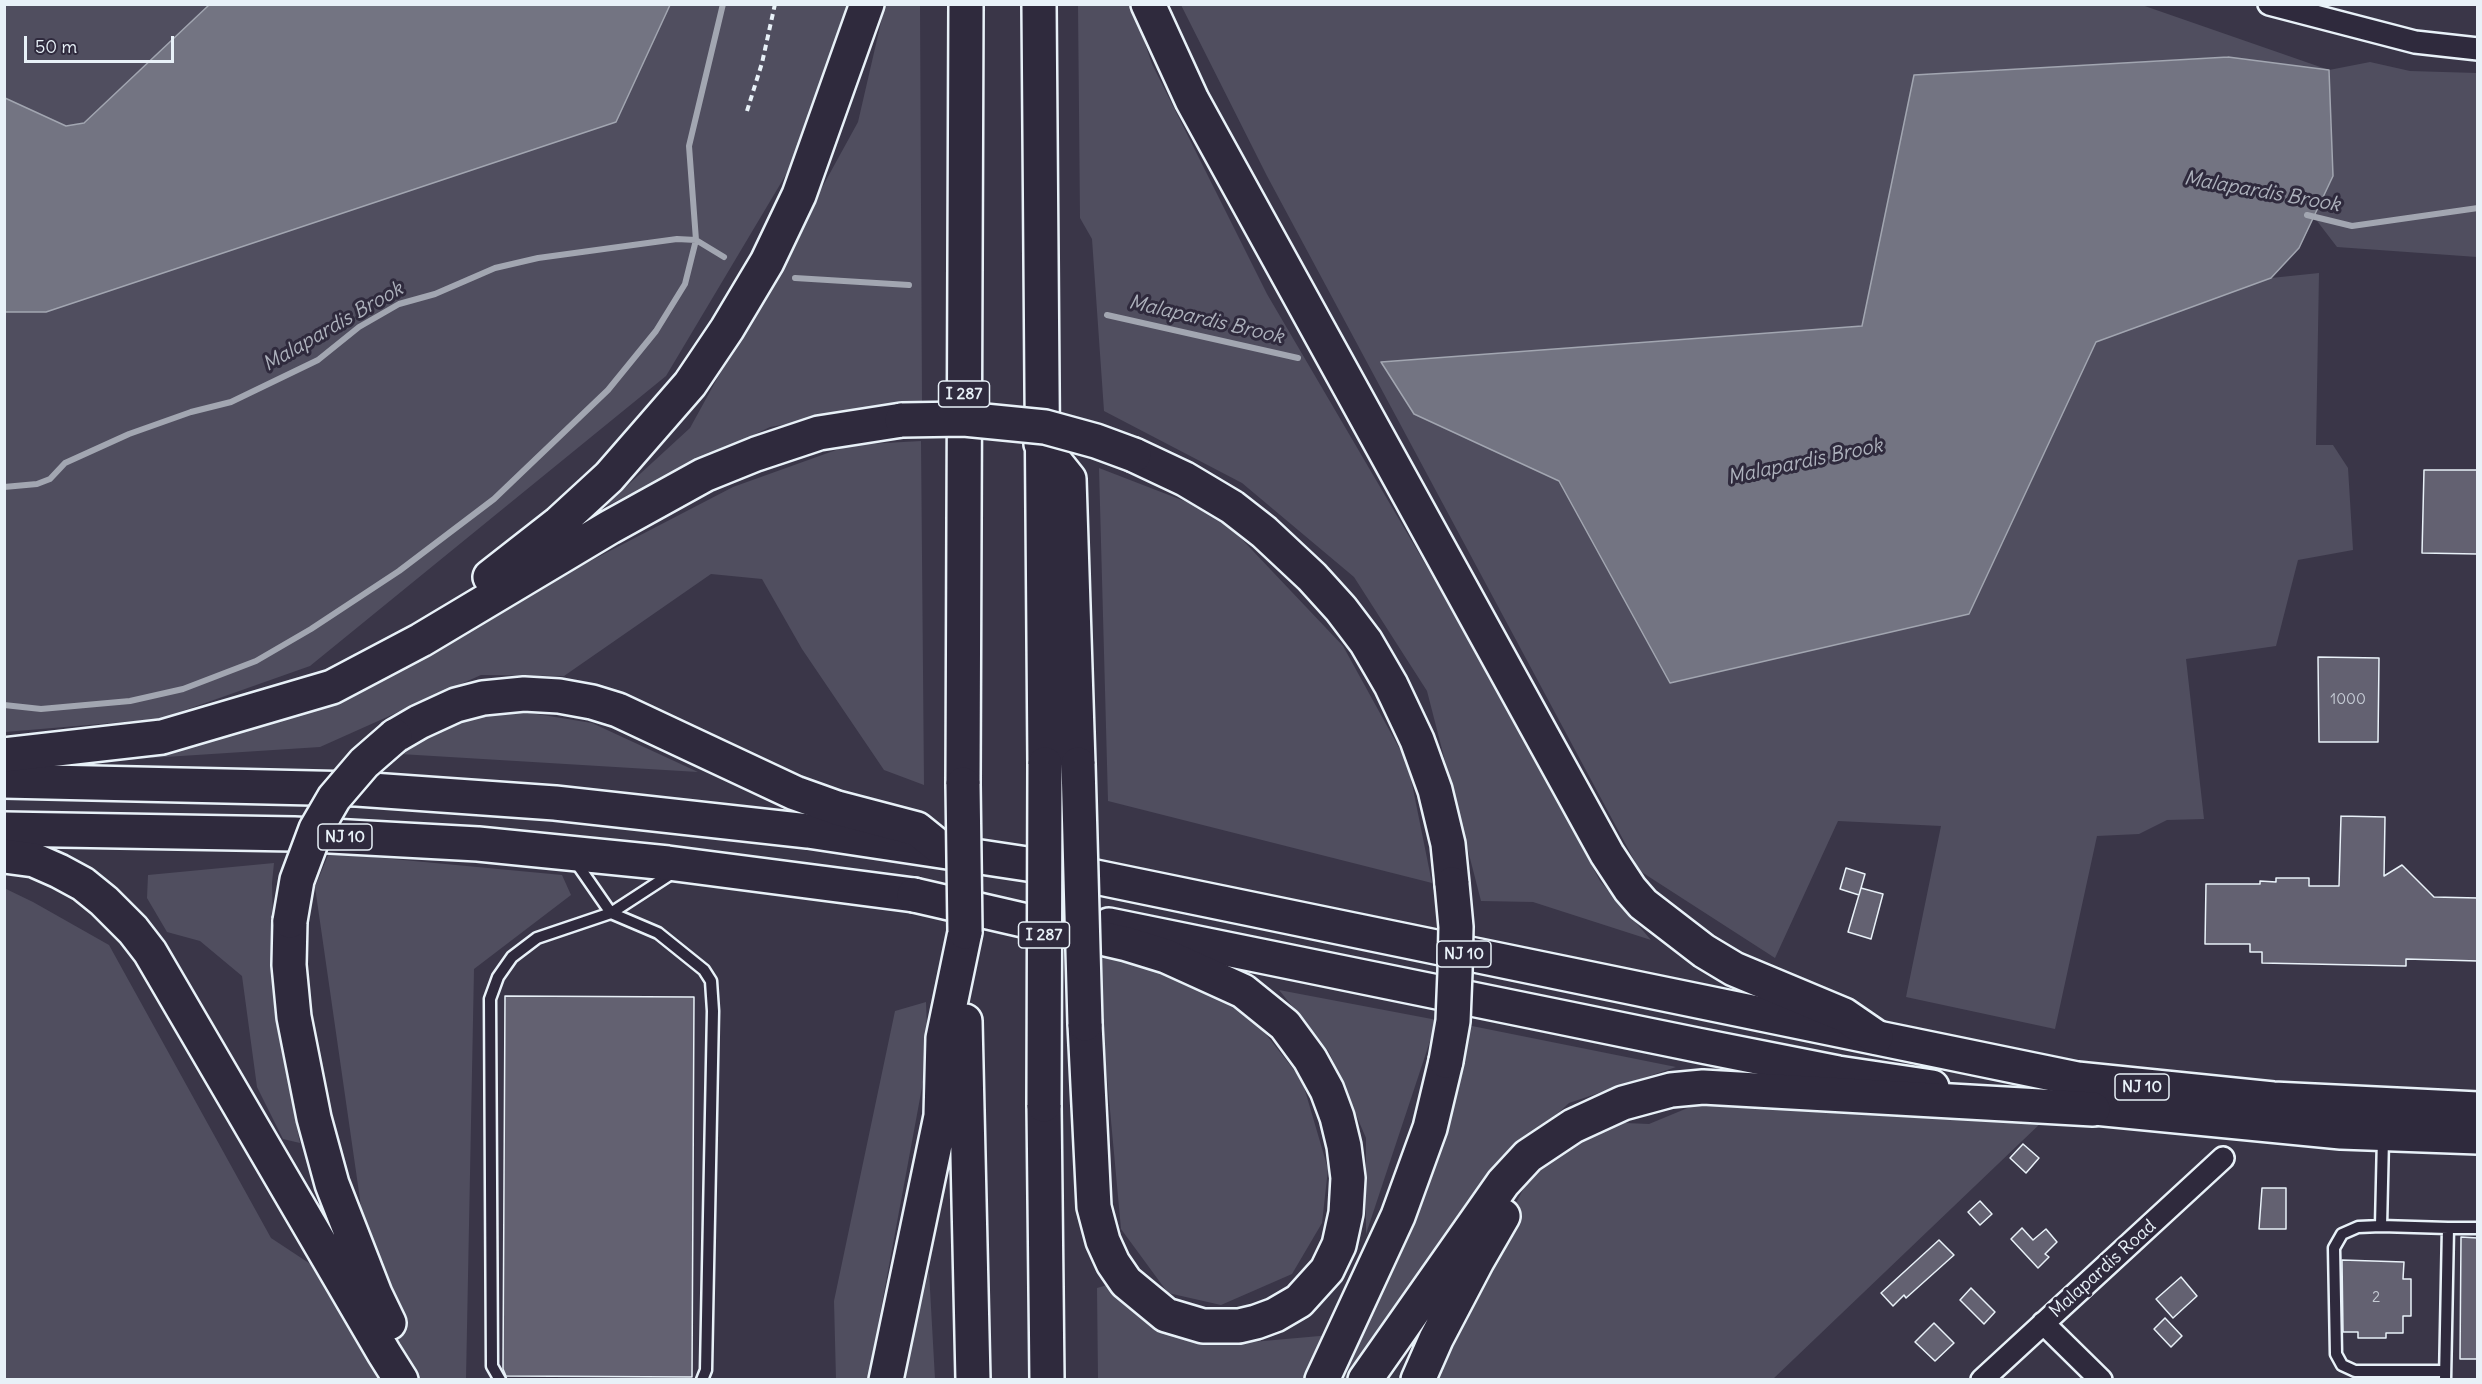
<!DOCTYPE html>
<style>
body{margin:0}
#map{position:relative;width:2482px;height:1384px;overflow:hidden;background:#3a3648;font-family:Delius,sans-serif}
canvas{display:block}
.frame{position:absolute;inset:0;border:6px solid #e8f1f8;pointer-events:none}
.scale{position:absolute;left:24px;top:36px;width:150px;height:27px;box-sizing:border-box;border:3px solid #e8f1f8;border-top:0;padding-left:8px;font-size:18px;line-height:21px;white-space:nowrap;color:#e8f1f8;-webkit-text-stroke:4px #2f2a3d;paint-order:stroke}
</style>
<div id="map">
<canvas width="2482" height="1384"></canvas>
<div class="frame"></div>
<div class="scale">50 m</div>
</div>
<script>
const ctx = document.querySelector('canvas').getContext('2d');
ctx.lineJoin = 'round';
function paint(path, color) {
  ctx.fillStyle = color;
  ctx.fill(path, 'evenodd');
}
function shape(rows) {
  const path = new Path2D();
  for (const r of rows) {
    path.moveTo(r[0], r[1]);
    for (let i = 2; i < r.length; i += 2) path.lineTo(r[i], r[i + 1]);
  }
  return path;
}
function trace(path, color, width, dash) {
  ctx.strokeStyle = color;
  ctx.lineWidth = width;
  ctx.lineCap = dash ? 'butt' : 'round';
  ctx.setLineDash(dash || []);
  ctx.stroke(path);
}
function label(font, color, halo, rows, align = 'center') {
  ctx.font = font + ' Delius,sans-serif';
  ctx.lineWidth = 6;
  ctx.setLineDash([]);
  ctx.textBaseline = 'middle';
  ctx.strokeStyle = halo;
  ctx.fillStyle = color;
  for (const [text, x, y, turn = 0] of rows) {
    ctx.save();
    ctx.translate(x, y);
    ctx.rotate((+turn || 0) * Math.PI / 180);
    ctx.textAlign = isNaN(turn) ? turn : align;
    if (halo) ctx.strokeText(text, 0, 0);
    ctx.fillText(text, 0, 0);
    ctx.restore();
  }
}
paint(shape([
 [2139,4,2329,70,2370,62,2410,71,2477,73,2477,257,2337,247,2314,217,2333,176,2228,57,1914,75,1862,326,1382,363,1414,414,1559,481,1670,683,1969,614,2096,342,2271,278,2319,273,2316,445,2333,445,2348,468,2353,550,2298,560,2276,646,2186,659,2204,819,2167,820,2139,834,2097,836,2055,1029,1906,997,1941,826,1838,821,1775,958,1640,871,1267,176,1181,5],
 [5,5,209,5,84,123,66,126,5,98],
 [670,5,851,5,803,146,666,376,310,666,160,719,5,732,5,312,46,312,616,122],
 [885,5,920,5,922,401,770,427,604,507,690,428,858,122],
 [1078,5,1132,5,1152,64,1267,294,1495,683,1600,881,1651,940,1533,902,1481,901,1427,691,1354,577,1242,483,1104,411,1092,239,1080,218],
 [921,441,924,785,884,770,802,649,762,579,711,574,564,676,481,675,320,747,150,758,348,689,444,637,733,487,850,445],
 [1099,468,1218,514,1343,646,1408,764,1432,883,1108,801],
 [518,711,592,723,698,772,400,754,460,716],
 [329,853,562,875,571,895,474,969,466,1379,5,1379,4,888,33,902,109,945,271,1238,321,1271,366,1241,315,887],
 [274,863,272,883,275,1017,300,1143,283,1139,257,1087,242,976,200,941,167,932,147,898,148,875],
 [1096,958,1127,959,1180,973,1246,1009,1302,1080,1328,1169,1322,1223,1292,1274,1221,1305,1168,1293,1121,1229],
 [1279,990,1437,1020,1366,1234,1366,1138,1329,1052],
 [926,1002,928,1055,868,1379,836,1380,834,1301,895,1011],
 [1467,1025,1676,1067,1569,1103,1491,1176,1346,1379,1337,1380,1427,1192],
 [1719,1095,2043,1121,1773,1379,1429,1380,1444,1339,1525,1186,1560,1148,1601,1122,1649,1124],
 [929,1271,935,1379,902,1379],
 [1111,1284,1164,1331,1252,1342,1331,1335,1309,1379,1098,1379,1097,1288]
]), '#504e5f');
const water = shape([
 [209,5,209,4,670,5,616,122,46,312,5,312,5,98,66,126,84,123,209,5],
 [2228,57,2329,70,2333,176,2299,248,2271,278,2096,342,1969,614,1670,683,1559,481,1414,414,1381,362,1862,326,1914,75,2228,57]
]);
paint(water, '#737482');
trace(water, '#a2a6b1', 1.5);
trace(shape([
 [2307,215,2352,226,2478,208],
 [795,278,909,285],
 [1107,315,1298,358],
 [4,487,37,484,50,479,65,463,129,434,191,412,231,402,318,360,359,327,399,304,435,294,495,268,538,258,677,239,696,240,724,257],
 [4,705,41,709,130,701,183,689,256,661,311,629,399,571,494,499,608,390,656,331,685,284,696,240,689,146,723,4]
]), '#a2a6b1', 6);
const building = shape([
 [2424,470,2478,470,2477,554,2422,553,2424,470],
 [2318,657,2379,658,2378,742,2319,742,2318,657],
 [2341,816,2385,817,2384,876,2402,865,2434,897,2478,898,2478,961,2406,959,2406,966,2262,963,2262,952,2250,952,2250,944,2205,944,2206,884,2260,884,2260,881,2276,882,2276,878,2309,878,2309,886,2339,886,2341,816],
 [1846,868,1865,874,1859,895,1840,889,1846,868],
 [1861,888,1883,894,1871,939,1848,932,1861,888],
 [505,996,694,997,692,1377,506,1376,503,1369,505,996],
 [2023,1144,2039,1158,2026,1173,2010,1158,2023,1144],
 [2262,1188,2286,1188,2286,1229,2259,1229,2262,1188],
 [1980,1201,1992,1214,1980,1225,1968,1212,1980,1201],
 [2022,1228,2033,1240,2046,1229,2057,1242,2045,1254,2049,1257,2038,1268,2011,1239,2022,1228],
 [2461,1237,2478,1238,2478,1359,2460,1359,2461,1237],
 [1939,1240,1954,1255,1906,1298,1904,1295,1893,1306,1881,1293,1939,1240],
 [2342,1260,2404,1262,2403,1279,2411,1279,2411,1316,2403,1316,2403,1333,2386,1333,2386,1338,2358,1338,2358,1332,2343,1332,2342,1260],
 [2181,1277,2197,1296,2173,1318,2156,1299,2181,1277],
 [1971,1288,1995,1312,1984,1324,1960,1300,1971,1288],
 [2165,1318,2182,1336,2171,1347,2154,1329,2165,1318],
 [1934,1323,1954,1343,1935,1361,1915,1342,1934,1323]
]);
paint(building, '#636171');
trace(building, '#e8f1f8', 1.5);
const service = shape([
 [575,861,611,913,674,872],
 [2383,1138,2381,1226,2448,1228,2445,1380],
 [2381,1226,2358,1227,2342,1234,2334,1248,2336,1354,2342,1365,2355,1371,2445,1371],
 [2448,1228,2478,1228],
 [500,1380,492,1366,490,999,498,977,512,957,537,938,611,913,658,933,704,970,711,981,713,1011,706,1370,702,1380]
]);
const minor = shape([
 [2269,4,2415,42,2478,49],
 [2043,1323,2101,1380],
 [1982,1380,2223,1158]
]);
const primary = shape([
 [4,781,357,789,555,803,808,831,1047,867,2077,1079,2273,1099,2478,1109],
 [1109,925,1697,1045,1838,1073,1932,1087],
 [2064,1105,2341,1132,2478,1137]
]);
const trunk = shape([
 [4,829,294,834,478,844,668,863,914,895]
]);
const motorway = shape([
 [1039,4,1045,764],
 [1148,4,1192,100,1607,854,1630,889,1643,904,1704,951,1734,969,1844,1015,1876,1037],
 [1041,444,1069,479,1078,764],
 [1134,455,1185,479,1232,507,1264,532,1312,577,1341,609,1366,642,1391,685,1417,740,1435,790,1448,844,1452,884],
 [490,577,559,523,609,477,690,384,727,329,767,262,799,195,867,4],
 [395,736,419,722,456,705,483,698,524,694,559,696,592,702,618,710,795,793,837,808,917,829,943,850],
 [4,755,162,737,332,687,421,640,610,527,704,475,756,454,819,433,902,420],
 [963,784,966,4],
 [4,856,34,860,59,871,83,884,104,901,133,930,150,952,384,1353,401,1380],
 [914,895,1127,944,1166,956,1243,991,1285,1025,1310,1059,1327,1090,1337,1117,1344,1146,1348,1178,1346,1213,1339,1245,1327,1270,1299,1301,1275,1315,1256,1322,1239,1326,1203,1326,1166,1315,1126,1282,1113,1263,1103,1241,1094,1207,1085,1024],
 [290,921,289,965,294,1017,314,1118,332,1184,375,1294,389,1323],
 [965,1021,973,1380],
 [1044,1105,1047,1380],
 [886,1380,941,1116,943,1038,965,932],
 [1322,1380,1398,1216,1430,1128,1446,1061],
 [1365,1380,1503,1183,1528,1156,1573,1126,1623,1103,1671,1090,1703,1087,2093,1109],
 [1418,1380,1436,1339,1477,1261,1503,1216]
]);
trace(service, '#e8f1f8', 15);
trace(minor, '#e8f1f8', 26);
trace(primary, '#e8f1f8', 38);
trace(trunk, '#e8f1f8', 38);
trace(motorway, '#e8f1f8', 38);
trace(shape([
 [747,111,762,63,775,4]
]), '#e8f1f8', 4, [6, 4.5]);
trace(service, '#2f2a3d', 10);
trace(minor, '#2f2a3d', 21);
trace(primary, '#2f2a3d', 33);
trace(trunk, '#2f2a3d', 33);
trace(motorway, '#2f2a3d', 33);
const motorwayBridge = shape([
 [902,420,964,419,1045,427,1096,441,1134,455],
 [1078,764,1085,1024],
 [963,784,965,932],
 [290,921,297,880,316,829,334,798,364,763,395,736],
 [1446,1061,1453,1021,1455,972,1456,927,1452,884],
 [1044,1105,1045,764]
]);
trace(motorwayBridge, '#e8f1f8', 38, []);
trace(motorwayBridge, '#2f2a3d', 33);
label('15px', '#c7cdd6', null, [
 ["1000",2348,700],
 ["2",2376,1298]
]);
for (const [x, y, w] of [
 [964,394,51],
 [345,837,54],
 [1044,935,51],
 [1464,954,54],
 [2142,1087,54]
]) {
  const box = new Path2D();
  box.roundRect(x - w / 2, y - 13, w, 26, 4.5);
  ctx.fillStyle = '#2f2a3d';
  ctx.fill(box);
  trace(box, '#e8f1f8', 1.5);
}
label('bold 16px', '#e8f1f8', null, [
 ["I 287",964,394],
 ["NJ 10",345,837],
 ["I 287",1044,935],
 ["NJ 10",1464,954],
 ["NJ 10",2142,1087]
]);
label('18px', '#e8f1f8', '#2f2a3d', [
 ["Malapardis Road",2103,1269,-42]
]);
label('italic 20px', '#aeb2bd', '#2f2a3d', [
 ["Malapardis Brook",2262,192,10],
 ["Malapardis Brook",1206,320,13],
 ["Malapardis Brook",333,327,-30],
 ["Malapardis Brook",1805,462,-12]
]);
</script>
